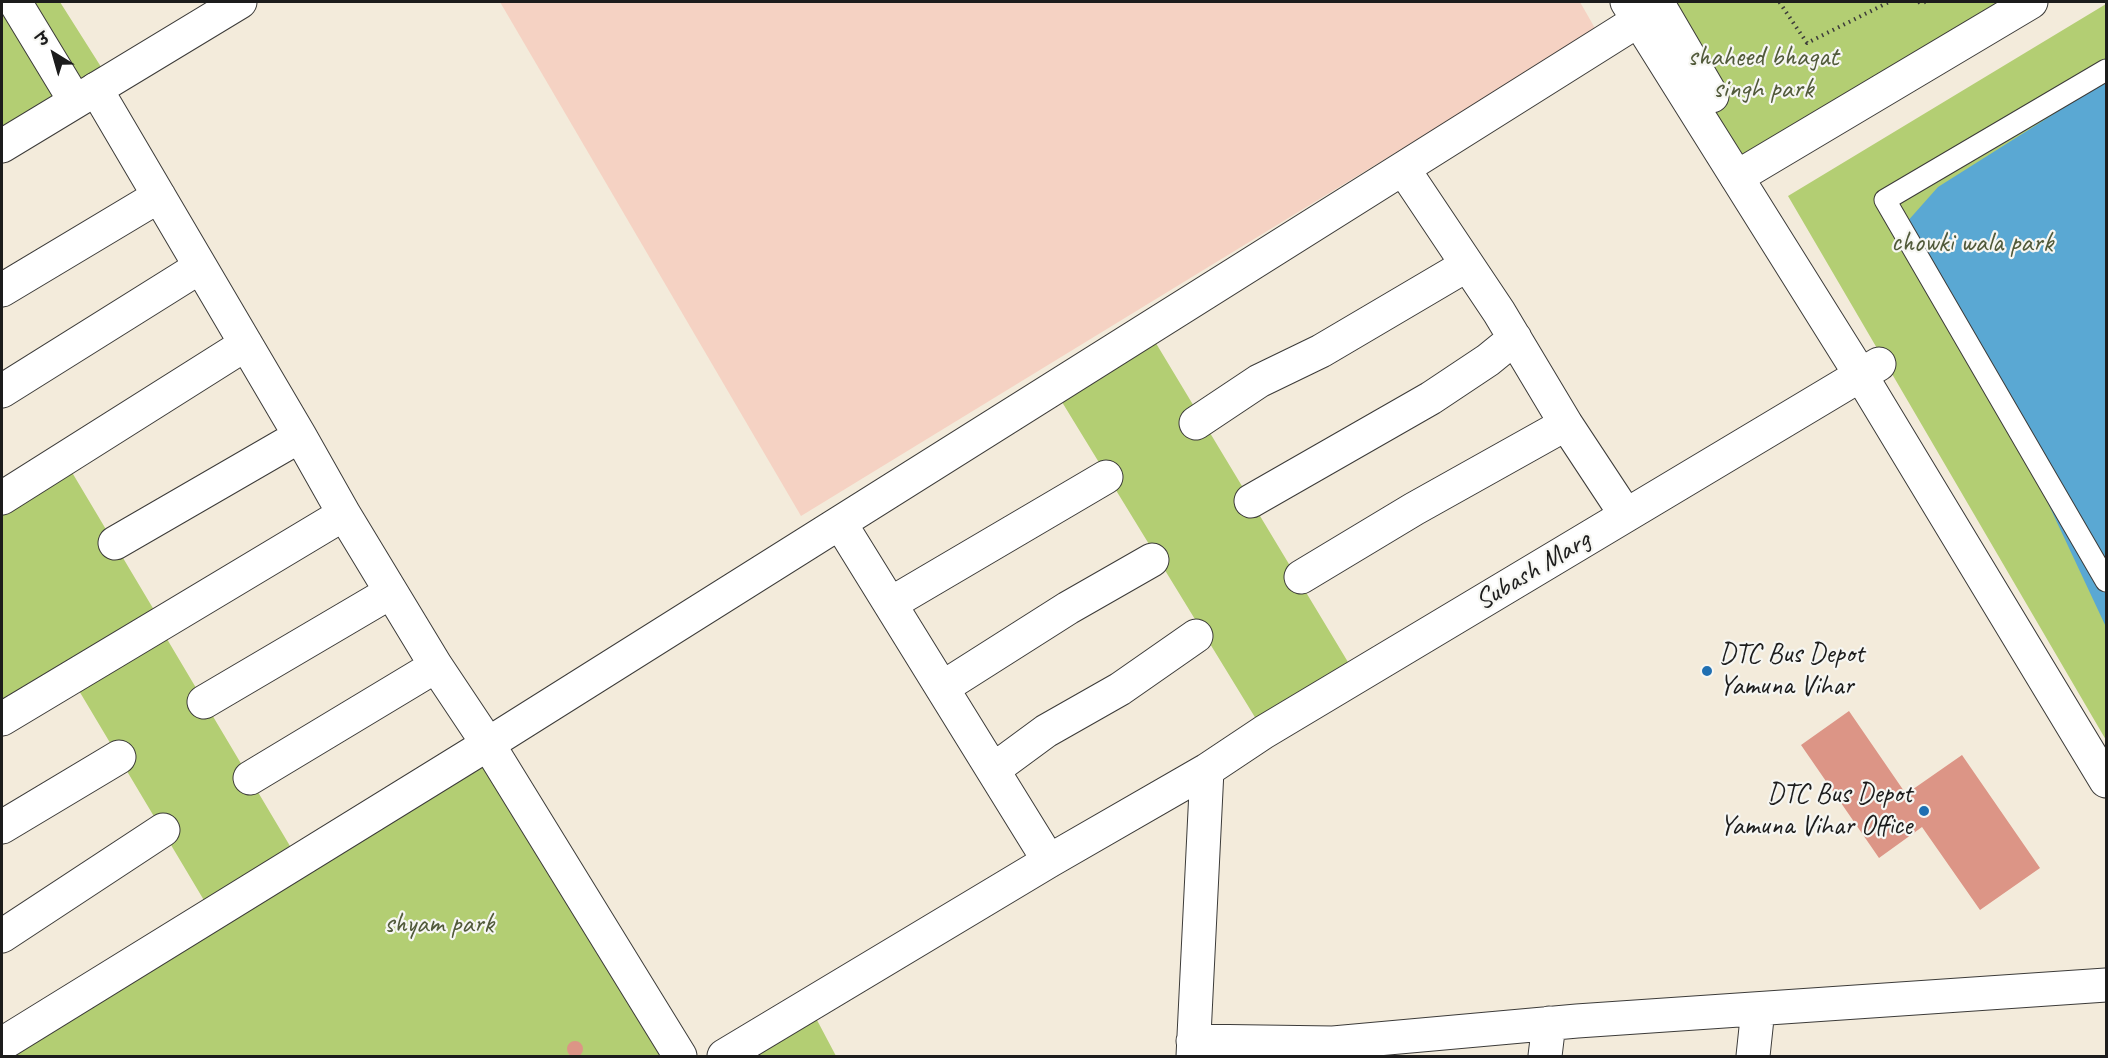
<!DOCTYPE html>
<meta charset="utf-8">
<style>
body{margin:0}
#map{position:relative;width:2108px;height:1058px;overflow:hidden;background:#f3ebdb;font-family:Caveat,"Playpen Sans Deva",sans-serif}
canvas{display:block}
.frame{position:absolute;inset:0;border:3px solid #1c1c1c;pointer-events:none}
.north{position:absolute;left:24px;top:24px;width:60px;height:60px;-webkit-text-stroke:4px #f6f6f2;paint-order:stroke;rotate:323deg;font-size:16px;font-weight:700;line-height:24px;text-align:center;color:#1c1c1c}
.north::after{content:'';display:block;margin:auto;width:21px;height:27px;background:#1c1c1c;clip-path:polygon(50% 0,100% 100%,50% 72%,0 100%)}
</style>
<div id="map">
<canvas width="2108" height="1058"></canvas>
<div class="frame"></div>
<div class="north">उ</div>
</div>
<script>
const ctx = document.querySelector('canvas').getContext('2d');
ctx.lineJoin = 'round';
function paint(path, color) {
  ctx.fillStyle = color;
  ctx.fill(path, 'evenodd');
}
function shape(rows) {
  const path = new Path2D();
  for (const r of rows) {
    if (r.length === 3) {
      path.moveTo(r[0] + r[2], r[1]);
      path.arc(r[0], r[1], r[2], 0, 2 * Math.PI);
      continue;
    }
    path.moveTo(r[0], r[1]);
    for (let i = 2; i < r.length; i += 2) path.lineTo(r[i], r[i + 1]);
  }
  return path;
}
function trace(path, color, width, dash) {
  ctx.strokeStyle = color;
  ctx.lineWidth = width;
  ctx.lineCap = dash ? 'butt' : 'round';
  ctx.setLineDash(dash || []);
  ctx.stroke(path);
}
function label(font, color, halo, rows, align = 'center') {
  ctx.font = font + ' Caveat,sans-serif';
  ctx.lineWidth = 4.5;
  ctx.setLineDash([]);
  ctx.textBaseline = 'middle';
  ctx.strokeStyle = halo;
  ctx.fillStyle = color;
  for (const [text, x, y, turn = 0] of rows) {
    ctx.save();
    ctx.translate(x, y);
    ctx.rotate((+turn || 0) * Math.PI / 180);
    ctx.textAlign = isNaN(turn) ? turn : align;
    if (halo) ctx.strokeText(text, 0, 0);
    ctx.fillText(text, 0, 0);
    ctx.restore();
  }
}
paint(shape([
 [500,2,1580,2,1596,30,801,516]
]), '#f5d2c3');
paint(shape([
 [2,2,60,2,103,70,2,131],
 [1628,2,2028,2,1740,174],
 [2106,4,2106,740,1788,196],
 [1148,330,1357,677,1264,732,1054,389],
 [70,469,157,615,2,709,2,511],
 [164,634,290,846,205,902,75,684],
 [488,744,665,1056,2,1056],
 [809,1005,836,1056,723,1056]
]), '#b3ce73');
paint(shape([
 [2106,81,2106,627,2039,484,1906,223,1938,187]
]), '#5aa8d3');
paint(shape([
 [1849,711,1906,794,1962,755,2040,868,1980,910,1922,827,1879,858,1801,745],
 [575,1049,8]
]), '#dc9586');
const service = shape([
 [2106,70,1885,200,2106,581]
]);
const minor = shape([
 [15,2,75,101],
 [96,89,300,436,344,514,436,666,488,744,680,1056],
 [1404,170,1499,312,1566,424,1626,515],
 [1737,177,2031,2],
 [2,290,159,196],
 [2,391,200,267],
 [1196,423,1259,381,1321,351,1467,265],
 [2,498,246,344],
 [1251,501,1431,398,1488,360,1515,338],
 [840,523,1049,861],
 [115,543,300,436],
 [1301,577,1414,509,1566,424],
 [890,604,1106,477],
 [942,688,1068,608,1152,560],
 [204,702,391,592],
 [2,719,344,514],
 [993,770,1046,731,1120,689,1196,636],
 [250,778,436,666],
 [2,827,119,757],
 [2,936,163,830],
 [1193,1041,1333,1043,1577,1021,2106,985],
 [2,1044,488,744,1639,20],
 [724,1056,1049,861,1207,770,1264,732,1879,364],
 [1193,1056,1207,770],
 [1545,1056,1549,1023],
 [1753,1056,1758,1009]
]);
const tertiary = shape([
 [1627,2,1860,374,2106,781],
 [1657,2,1712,96],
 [2,146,240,2]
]);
trace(service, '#3c3b39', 23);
trace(minor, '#3c3b39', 35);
trace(tertiary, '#3c3b39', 35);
trace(shape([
 [1780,2,1780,3,1807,43,1889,2],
 [1919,2,1921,4,1925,2]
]), '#3c3b39', 4, [1.5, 4.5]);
trace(service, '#fff', 21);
trace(minor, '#fff', 33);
trace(tertiary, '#fff', 33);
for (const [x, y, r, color] of [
 [1707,671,6,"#1f6fb2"],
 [1924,811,6,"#1f6fb2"]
]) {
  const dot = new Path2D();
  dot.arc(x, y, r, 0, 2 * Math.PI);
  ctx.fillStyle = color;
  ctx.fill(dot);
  trace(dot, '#f6f6f2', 2);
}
label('28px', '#515a3a', '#f6f6f2', [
 ["shaheed bhagat",1763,58],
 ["singh park",1763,90],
 ["chowki wala park",1972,244],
 ["shyam park",439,925]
]);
label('28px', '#1c1c1c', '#f6f6f2', [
 ["Subash Marg",1533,571,-31]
]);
label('28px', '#1c1c1c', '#f6f6f2', [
 ["DTC Bus Depot",1719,655],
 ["Yamuna Vihar",1719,687],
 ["DTC Bus Depot",1912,795,"right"],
 ["Yamuna Vihar Office",1912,827,"right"]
], 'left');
</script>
